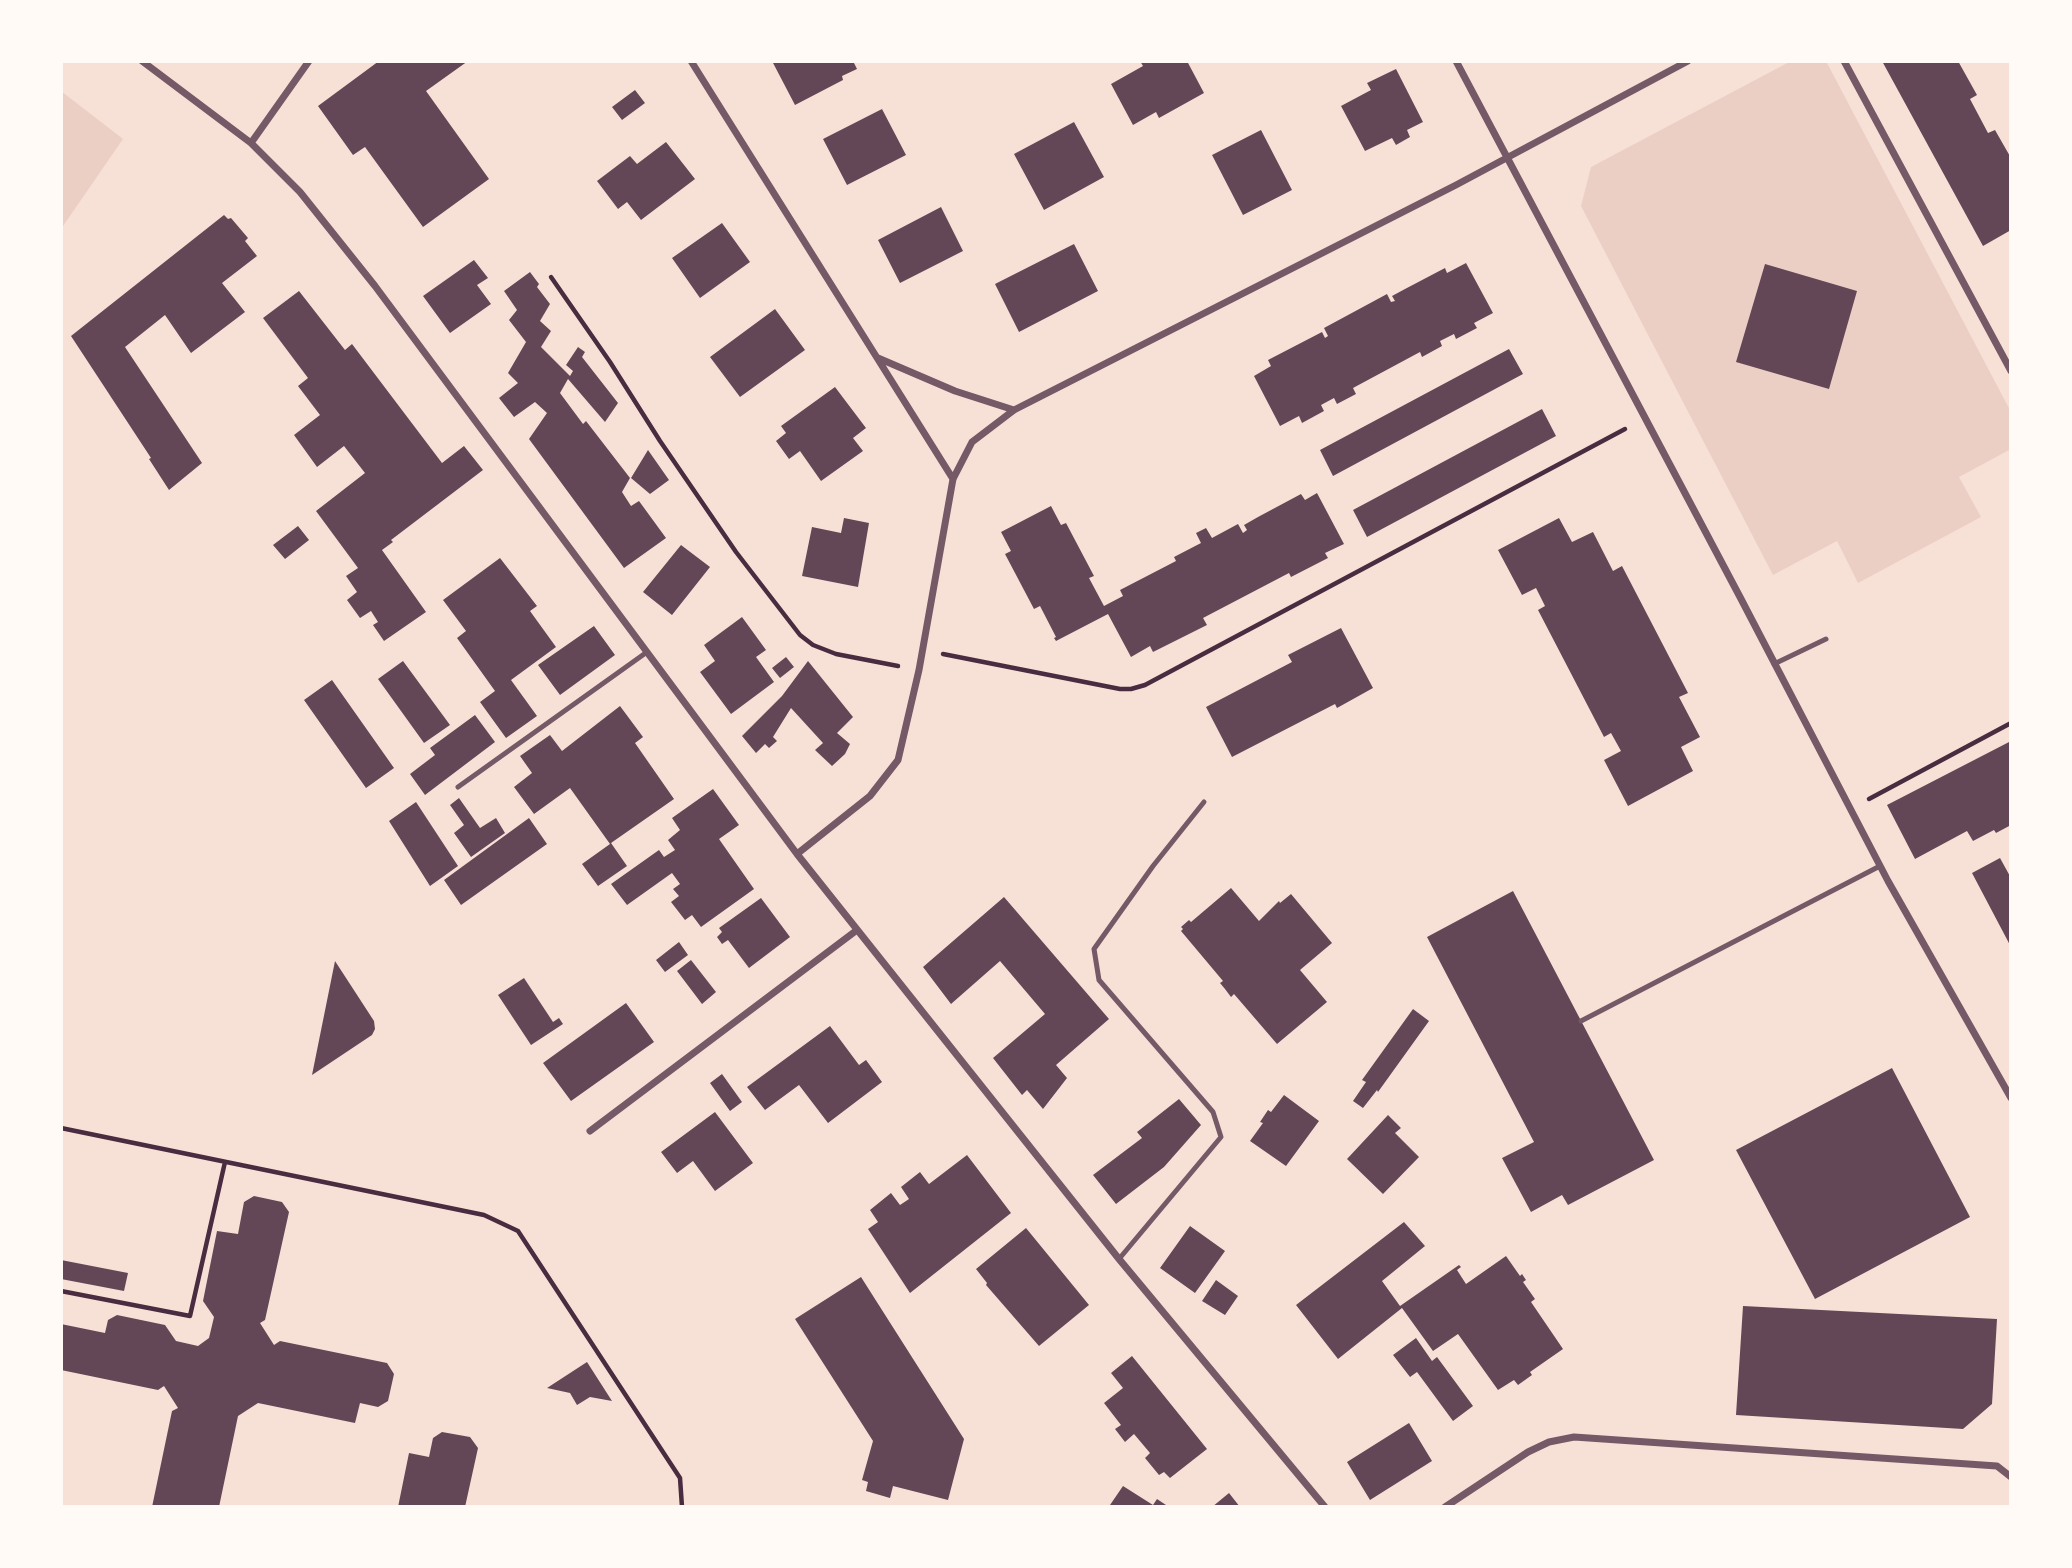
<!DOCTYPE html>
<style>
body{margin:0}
#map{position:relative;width:2072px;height:1568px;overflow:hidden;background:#f7e1d7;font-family:Mulish,sans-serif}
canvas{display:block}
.frame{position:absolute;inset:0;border:63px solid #fffaf5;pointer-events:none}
</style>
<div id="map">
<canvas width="2072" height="1568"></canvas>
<div class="frame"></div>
</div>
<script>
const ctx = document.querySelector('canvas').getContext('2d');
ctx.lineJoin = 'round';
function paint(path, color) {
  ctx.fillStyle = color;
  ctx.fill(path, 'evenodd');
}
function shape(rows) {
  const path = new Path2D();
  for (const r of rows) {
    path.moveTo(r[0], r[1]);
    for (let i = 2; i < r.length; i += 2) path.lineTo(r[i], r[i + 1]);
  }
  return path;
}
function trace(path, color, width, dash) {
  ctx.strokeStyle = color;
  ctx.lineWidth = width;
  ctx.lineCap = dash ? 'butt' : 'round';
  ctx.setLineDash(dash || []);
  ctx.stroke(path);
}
paint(shape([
 [1791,61,1826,61,2011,412,2011,449,1959,477,1981,517,1858,583,1837,541,1773,575,1581,206,1591,167],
 [61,91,123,139,61,229]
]), '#ebcfc5');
paint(shape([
 [379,61,468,61,426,91,489,179,423,227,365,147,353,155,318,106],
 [772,61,853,61,857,69,842,76,843,80,795,105],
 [1140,61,1187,61,1204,93,1159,118,1156,112,1133,125,1111,84,1143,66],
 [1882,61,1958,61,1977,95,1970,99,1988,133,1995,130,2011,158,2011,230,1983,246],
 [1396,69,1423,122,1407,130,1410,137,1396,145,1392,138,1365,151,1341,106,1371,90,1367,83],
 [635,90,645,103,622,120,612,107],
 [882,109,906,155,847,185,823,139],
 [1074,122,1104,177,1044,210,1014,154],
 [1261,130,1292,190,1243,215,1212,155],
 [666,142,695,179,641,220,627,202,618,209,597,181,630,156,637,164],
 [941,207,963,251,900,283,878,240],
 [224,215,228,219,231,218,248,238,245,241,257,256,222,283,245,312,191,353,165,315,125,347,202,463,169,490,149,459,151,458,71,336],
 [722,223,750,262,700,298,672,258],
 [1074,244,1098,291,1019,332,995,284],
 [474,260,488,278,477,285,491,304,450,333,423,296],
 [1466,263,1493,313,1474,323,1477,328,1456,339,1454,334,1440,341,1442,346,1422,357,1420,352,1353,388,1356,394,1337,404,1334,398,1321,405,1324,411,1302,423,1299,416,1280,426,1254,376,1271,366,1268,360,1322,332,1325,338,1328,336,1324,328,1387,294,1391,302,1395,301,1392,296,1405,289,1445,268,1447,273],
 [1765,264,1857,291,1829,389,1736,362],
 [530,272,539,284,537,287,550,304,540,321,551,331,541,347,570,376,573,371,566,365,578,347,585,352,582,357,618,403,605,422,568,379,560,393,583,424,586,421,630,478,622,492,631,506,639,501,666,538,624,568,529,439,547,413,535,402,514,417,499,398,518,383,508,373,526,342,509,320,517,310,504,291],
 [299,291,345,350,352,344,442,463,464,446,483,470,391,540,393,542,382,550,426,612,384,641,373,625,378,622,371,611,360,618,347,600,357,592,346,576,358,568,316,511,365,473,344,446,317,467,294,435,320,415,298,386,308,378,263,318],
 [775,309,805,350,740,397,710,357],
 [1509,349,1523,374,1333,476,1320,450],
 [835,387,866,428,853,438,863,451,821,481,800,451,789,459,776,441,786,433,781,426],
 [1542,409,1556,436,1367,537,1353,510],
 [648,450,669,480,650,494,631,478],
 [1317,493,1344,544,1325,553,1328,558,1291,577,1289,573,1203,618,1207,625,1153,652,1150,646,1131,657,1108,614,1056,641,1054,638,1056,637,1040,606,1034,609,1005,554,1011,551,1001,532,1051,506,1061,525,1066,523,1094,576,1089,578,1104,606,1123,596,1120,590,1176,561,1174,557,1201,543,1196,533,1206,528,1212,538,1238,524,1243,533,1247,530,1244,525,1258,517,1301,494,1305,500],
 [844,518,869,523,858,587,802,576,812,527,841,533],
 [1559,518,1572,542,1593,532,1613,571,1622,566,1688,693,1679,697,1700,737,1681,747,1693,771,1628,806,1604,760,1621,751,1611,733,1604,737,1538,610,1545,606,1536,588,1522,595,1498,550],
 [298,526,309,540,285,559,273,545],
 [681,545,710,567,672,615,643,592],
 [500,558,537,606,530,611,556,647,511,680,537,716,506,738,480,702,495,691,457,638,466,631,443,600],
 [742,617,766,650,756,657,774,682,731,714,700,672,715,661,704,645],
 [594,626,615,655,560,695,538,665],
 [1341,628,1373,688,1337,708,1335,704,1232,757,1206,707,1292,662,1288,655],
 [786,657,794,667,780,678,772,668],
 [403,661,450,725,424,743,378,679],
 [808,661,853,717,837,733,850,744,845,754,832,766,815,750,823,743,791,708,773,737,777,741,769,748,765,744,756,753,742,736,782,696],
 [332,680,394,768,366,788,304,700],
 [620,706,643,737,635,743,674,799,611,843,627,866,598,886,582,864,610,844,570,788,534,814,514,787,532,773,520,756,550,735,562,751],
 [475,715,495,742,425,795,410,774,435,755,430,748],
 [2011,741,2011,825,1996,833,1994,830,1973,841,1967,831,1915,859,1887,805],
 [713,789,739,825,719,839,754,889,701,927,692,915,685,920,671,902,679,896,673,889,680,884,672,873,627,905,611,884,659,850,664,857,675,850,668,840,680,830,672,818],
 [459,798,480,828,496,818,505,833,471,857,454,833,464,825,450,805],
 [416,802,458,866,430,886,389,821],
 [529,818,547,844,461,905,444,880],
 [2000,858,2011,878,2011,947,1972,873],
 [1231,888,1259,921,1279,901,1280,903,1291,894,1332,943,1300,970,1327,1002,1277,1044,1234,994,1231,997,1225,989,1220,983,1223,981,1181,931,1183,929,1181,927,1189,920,1191,922],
 [1513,891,1654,1160,1568,1205,1562,1195,1531,1212,1502,1158,1534,1142,1427,937],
 [1004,897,1109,1019,1056,1065,1067,1078,1043,1109,1027,1090,1022,1095,993,1058,1045,1014,1000,961,951,1004,923,967],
 [761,898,790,937,749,968,728,940,722,944,717,937,722,932,719,928],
 [679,942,688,955,665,972,656,960],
 [691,960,716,992,702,1004,677,971],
 [335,961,374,1021,375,1029,372,1035,312,1075],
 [524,978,553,1022,559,1018,563,1024,531,1045,498,995],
 [626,1003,654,1042,571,1101,543,1063],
 [1413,1009,1429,1021,1378,1092,1377,1090,1363,1108,1353,1101,1366,1082,1362,1080],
 [830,1026,859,1065,866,1060,882,1082,828,1123,799,1085,765,1110,747,1087],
 [1892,1068,1970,1217,1815,1299,1736,1150],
 [722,1074,742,1102,730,1111,710,1083],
 [1284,1095,1319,1121,1286,1166,1250,1141,1263,1123,1260,1122,1268,1110,1271,1112],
 [1179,1099,1201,1125,1164,1167,1116,1204,1093,1175,1142,1138,1137,1132],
 [715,1112,753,1163,715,1191,693,1161,677,1173,661,1152],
 [1388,1115,1401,1128,1395,1133,1419,1157,1383,1194,1347,1159],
 [967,1155,1011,1213,910,1293,868,1229,878,1222,870,1210,891,1193,900,1205,909,1199,901,1187,920,1172,929,1184],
 [254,1196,282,1202,289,1212,265,1320,260,1323,274,1345,280,1341,387,1363,394,1374,388,1401,378,1407,360,1403,355,1423,258,1403,238,1416,219,1507,152,1507,172,1411,178,1408,164,1386,158,1390,61,1370,61,1324,105,1333,108,1320,117,1315,165,1325,176,1341,198,1346,209,1338,214,1317,203,1301,217,1231,238,1234,244,1202],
 [1404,1222,1425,1246,1382,1281,1400,1306,1459,1265,1461,1267,1457,1270,1466,1284,1506,1256,1520,1276,1522,1274,1526,1280,1523,1282,1535,1299,1531,1302,1563,1349,1530,1372,1532,1375,1518,1385,1514,1380,1498,1390,1458,1334,1433,1351,1402,1308,1338,1359,1296,1305],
 [1190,1226,1225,1251,1195,1293,1160,1268],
 [1026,1228,1089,1305,1039,1346,986,1285,987,1283,976,1269],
 [61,1260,128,1273,124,1291,61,1279],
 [861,1277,964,1439,948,1500,893,1486,890,1498,866,1491,868,1482,862,1480,873,1441,795,1319],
 [1216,1280,1238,1296,1225,1315,1202,1301],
 [1743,1306,1997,1319,1992,1404,1963,1429,1736,1415],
 [1416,1338,1432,1361,1437,1357,1473,1406,1453,1421,1417,1372,1410,1377,1393,1355],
 [1132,1356,1207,1449,1170,1478,1164,1472,1159,1475,1145,1458,1150,1453,1134,1434,1125,1442,1115,1429,1121,1425,1104,1403,1123,1388,1111,1373],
 [587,1362,612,1401,590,1397,577,1405,570,1393,547,1388],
 [1409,1423,1432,1461,1370,1500,1347,1462],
 [442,1432,470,1437,478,1448,465,1507,398,1507,409,1453,429,1457,433,1438],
 [1123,1486,1153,1505,1157,1499,1169,1507,1112,1507,1110,1505],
 [1229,1493,1240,1507,1212,1507]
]), '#644757');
trace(shape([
 [551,277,610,362,660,441,736,552,800,635,813,645,836,654,898,666],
 [943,654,1120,689,1131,689,1145,685,1625,429],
 [1869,799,2011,723],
 [61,1128,484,1215,518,1231,680,1478,682,1507],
 [61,1291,190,1316,225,1162]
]), '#4a2c40', 4.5);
trace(shape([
 [1774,664,1826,639],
 [458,787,647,652],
 [1581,1021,1880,866],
 [1119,1259,1221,1137,1213,1112,1099,980,1094,949,1153,866,1204,802]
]), '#755966', 5);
trace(shape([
 [142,61,251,143,300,192,375,286,797,854,1119,1259,1325,1507],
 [691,61,953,479],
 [1456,61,1740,597,1888,881,2011,1098],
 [1844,61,2011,371],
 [251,143,309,61],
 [878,358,955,391,1014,410],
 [797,854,870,796,898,760,919,670,953,479,972,442,1014,410,1456,185,1688,61],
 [590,1131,857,930],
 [1445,1507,1528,1452,1549,1442,1574,1437,1997,1466,2011,1477]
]), '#755966', 7);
</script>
